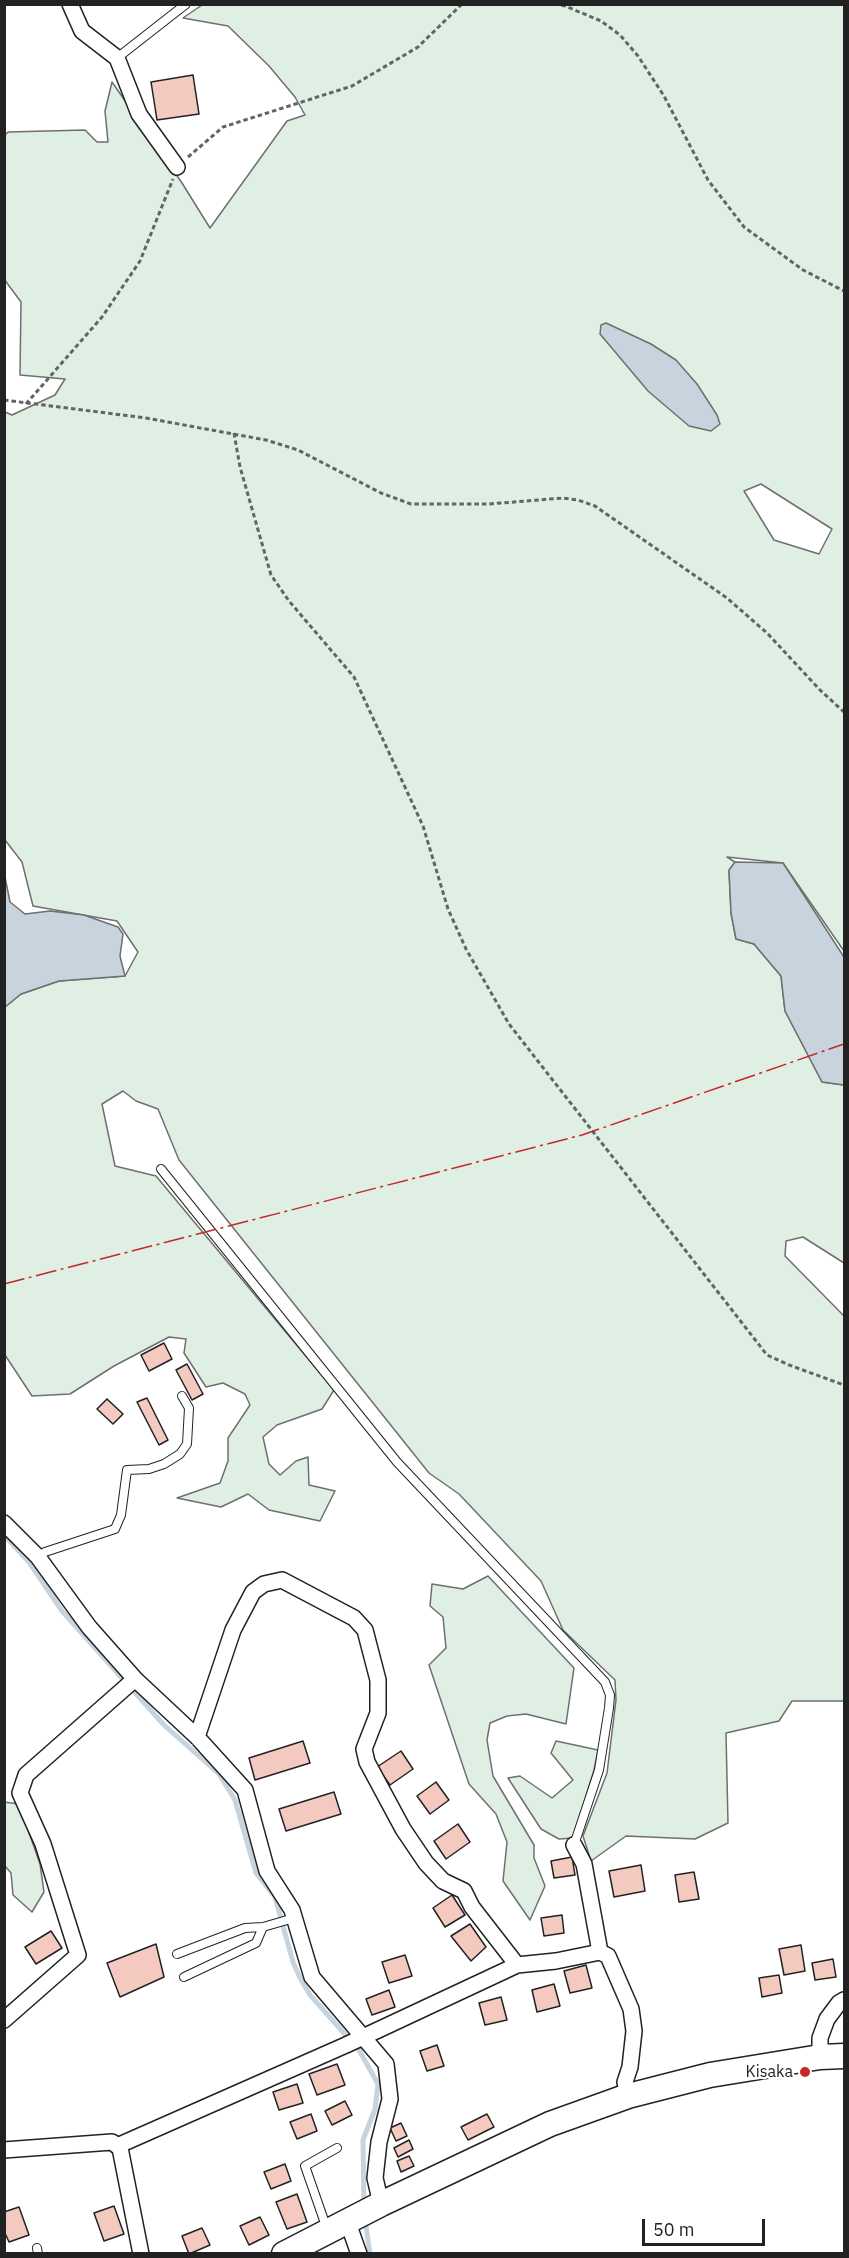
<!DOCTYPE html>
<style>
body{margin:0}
#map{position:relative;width:849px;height:2258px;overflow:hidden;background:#fff;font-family:"IBM Plex Sans",sans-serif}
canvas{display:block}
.frame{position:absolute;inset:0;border:6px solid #222;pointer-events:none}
.scale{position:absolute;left:642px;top:2219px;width:123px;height:27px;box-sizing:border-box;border:3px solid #222;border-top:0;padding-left:8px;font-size:18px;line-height:21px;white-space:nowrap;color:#222;-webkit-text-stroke:4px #fff;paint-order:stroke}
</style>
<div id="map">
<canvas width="849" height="2258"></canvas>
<div class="frame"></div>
<div class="scale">50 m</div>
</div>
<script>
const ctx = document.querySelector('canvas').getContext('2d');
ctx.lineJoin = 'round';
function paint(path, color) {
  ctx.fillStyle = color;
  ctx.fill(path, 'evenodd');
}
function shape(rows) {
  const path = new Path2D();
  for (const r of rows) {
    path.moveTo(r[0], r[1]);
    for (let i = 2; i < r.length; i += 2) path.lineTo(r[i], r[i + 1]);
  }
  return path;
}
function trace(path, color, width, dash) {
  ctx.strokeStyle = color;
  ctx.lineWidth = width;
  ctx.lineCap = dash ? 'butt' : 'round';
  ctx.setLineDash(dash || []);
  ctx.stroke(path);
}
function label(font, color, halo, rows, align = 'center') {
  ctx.font = font + ' "IBM Plex Sans",sans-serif';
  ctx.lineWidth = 4.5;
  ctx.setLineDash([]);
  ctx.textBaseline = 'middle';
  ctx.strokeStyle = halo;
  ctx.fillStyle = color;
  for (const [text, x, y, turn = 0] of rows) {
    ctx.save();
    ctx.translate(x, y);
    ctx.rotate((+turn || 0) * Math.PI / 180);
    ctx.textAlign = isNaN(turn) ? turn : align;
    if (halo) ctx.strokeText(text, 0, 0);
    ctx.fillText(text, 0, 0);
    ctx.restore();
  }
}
const green = shape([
 [202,5,844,5,844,951,783,863,727,857,735,862,729,871,731,913,736,939,754,944,781,976,785,1011,822,1082,844,1085,844,1263,803,1237,786,1241,785,1256,844,1316,844,1701,792,1701,779,1721,726,1733,728,1823,695,1839,626,1836,591,1861,583,1836,607,1773,616,1700,615,1680,563,1630,541,1581,459,1494,429,1473,179,1160,158,1109,136,1101,123,1091,102,1104,115,1166,156,1176,334,1390,322,1409,277,1425,263,1437,269,1464,280,1475,296,1461,308,1457,309,1485,335,1491,320,1521,269,1510,248,1494,221,1507,177,1498,220,1483,228,1461,228,1438,250,1405,245,1394,223,1383,206,1387,184,1353,186,1339,169,1337,114,1366,70,1394,32,1396,5,1355,5,1007,21,994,59,981,125,976,138,952,117,921,33,906,22,862,5,840,5,412,12,415,55,395,65,379,20,375,21,302,4,279,4,136,8,132,85,130,97,142,108,142,105,111,112,82,182,183,210,228,287,121,305,115,295,97,269,66,228,26,183,18,202,5],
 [761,484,832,529,819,554,774,540,744,491,761,484],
 [488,1576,574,1668,566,1724,526,1714,507,1716,490,1723,487,1740,493,1776,534,1845,534,1858,545,1886,530,1920,503,1881,507,1842,496,1814,469,1784,429,1665,446,1648,443,1617,430,1606,432,1584,463,1589,488,1576],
 [556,1741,598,1750,594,1770,573,1838,559,1839,541,1829,508,1778,520,1776,552,1798,573,1780,551,1753,556,1741],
 [4,1802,19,1804,40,1864,44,1892,32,1912,13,1895,11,1873,5,1866,4,1802]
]);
paint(green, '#e0efe3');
trace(green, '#6f6f6f', 1.5);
const water = shape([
 [606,323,651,344,676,360,697,384,717,415,720,424,711,431,689,426,648,391,600,334,601,325,606,323],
 [735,862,783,863,844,957,844,1085,822,1082,785,1011,781,976,754,944,736,939,731,913,729,870,735,862],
 [5,877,10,902,25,914,50,911,84,915,118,927,123,934,120,956,125,976,59,981,21,994,5,1007,5,877]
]);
paint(water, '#c7d3dd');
trace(water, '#6f6f6f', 1.5);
trace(shape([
 [4,1535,29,1562,62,1611,164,1725,219,1774,235,1800,256,1873,275,1897,293,1962,300,1978,310,1995,359,2050,378,2084,375,2109,363,2140,364,2207],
 [365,2219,370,2254]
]), '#c7d3dd', 5);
const building = shape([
 [193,75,199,114,157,120,151,82,193,75],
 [164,1343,172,1359,149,1371,141,1355,164,1343],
 [187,1364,203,1394,192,1400,176,1370,187,1364],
 [147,1398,168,1440,159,1445,137,1402,147,1398],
 [107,1399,123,1414,113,1424,97,1409,107,1399],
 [303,1741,310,1763,255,1780,249,1758,303,1741],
 [401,1751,413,1769,390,1785,377,1767,401,1751],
 [436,1782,449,1800,430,1814,417,1796,436,1782],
 [334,1792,341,1814,286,1831,279,1809,334,1792],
 [458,1824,470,1842,446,1859,434,1841,458,1824],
 [572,1857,575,1875,554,1878,551,1861,572,1857],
 [641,1865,645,1891,614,1897,609,1871,641,1865],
 [694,1872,699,1899,679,1902,675,1875,694,1872],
 [452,1895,465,1915,445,1927,433,1908,452,1895],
 [562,1915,564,1933,544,1936,541,1918,562,1915],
 [470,1924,486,1947,471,1961,451,1936,470,1924],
 [51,1931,62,1948,36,1964,25,1947,51,1931],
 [156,1944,164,1977,120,1997,107,1963,156,1944],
 [801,1945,805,1971,784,1975,779,1949,801,1945],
 [405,1955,412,1976,389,1983,382,1962,405,1955],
 [833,1959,836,1977,815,1980,812,1963,833,1959],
 [586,1965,592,1988,570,1993,564,1971,586,1965],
 [779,1975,782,1993,762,1997,759,1978,779,1975],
 [554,1984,560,2006,537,2012,532,1990,554,1984],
 [389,1990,395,2007,372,2015,366,1999,389,1990],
 [501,1997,507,2020,485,2025,479,2003,501,1997],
 [437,2045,444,2066,427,2071,420,2051,437,2045],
 [337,2064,345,2085,317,2095,309,2074,337,2064],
 [297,2084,303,2103,279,2110,273,2092,297,2084],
 [345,2101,352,2115,332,2125,325,2111,345,2101],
 [311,2114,317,2131,297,2139,290,2122,311,2114],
 [487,2114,494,2127,468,2140,461,2127,487,2114],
 [401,2123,407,2136,396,2141,390,2128,401,2123],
 [409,2140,413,2149,398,2157,394,2148,409,2140],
 [409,2156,414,2166,401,2172,397,2161,409,2156],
 [285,2164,291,2181,271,2189,264,2172,285,2164],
 [297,2194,307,2222,287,2229,276,2202,297,2194],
 [114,2206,124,2234,104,2241,94,2213,114,2206],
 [19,2207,29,2235,9,2242,4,2231,4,2212,19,2207],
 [260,2217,269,2235,249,2245,240,2226,260,2217],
 [202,2228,210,2245,189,2254,182,2236,202,2228]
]);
paint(building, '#f3c9c0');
trace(building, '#222', 1.5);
const service = shape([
 [117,58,186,4],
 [161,1169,397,1462,605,1682,610,1695,609,1708,599,1770,574,1845],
 [38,1557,45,1552,115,1529,121,1515,127,1470,149,1469,164,1464,180,1454,187,1444,189,1408,182,1396],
 [177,1954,245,1928,263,1927,294,1918],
 [184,1977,256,1943,263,1927],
 [327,2229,305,2166,337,2148],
 [37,2248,38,2254]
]);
const minor = shape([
 [70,4,82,31,117,58,139,114,177,167],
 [4,1523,38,1557,89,1627,135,1679,197,1737,245,1790,267,1871,292,1910,312,1977,386,2064,390,2099,379,2142,375,2178,381,2204],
 [197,1737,233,1630,253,1592,264,1584,282,1580,354,1618,365,1630,378,1680,378,1713,364,1749,367,1762,403,1829,426,1863,443,1881,464,1891,472,1907,517,1965,556,1961,600,1952,608,1956,631,2009,634,2031,630,2067,625,2082,628,2096],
 [574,1845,584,1864,600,1952],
 [4,2020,78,1955,43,1844,20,1793,26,1775,135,1679],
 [820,2057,820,2038,827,2019,839,2003,844,2000],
 [117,2146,346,2045,517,1965],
 [4,2150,112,2142,120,2148,141,2254],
 [347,2220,359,2254]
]);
const primary = shape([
 [284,2254,381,2204,550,2124,628,2096,710,2075,820,2057,844,2056]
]);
trace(service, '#222', 10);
trace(minor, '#222', 18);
trace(primary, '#222', 27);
trace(shape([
 [554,4,565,6,601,21,620,35,638,56,664,96,708,180,744,227,803,270,844,291],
 [188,157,223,127,352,86,418,47,462,4],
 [4,400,146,418,266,440,298,450,381,493,411,504,489,504,563,498,578,500,595,506,727,598,767,633,820,690,844,712],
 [26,404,102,317,140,261,173,179],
 [234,433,240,467,271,575,289,601,354,677,423,826,448,909,466,949,509,1024,767,1355,789,1365,844,1385]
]), '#646464', 3, [4.5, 3]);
trace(service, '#fff', 8);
trace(minor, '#fff', 15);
trace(primary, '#fff', 24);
trace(shape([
 [4,1284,582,1135,844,1044]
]), '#c62828', 1.5, [21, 4.5, 3, 4.5]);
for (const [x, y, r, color] of [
 [805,2072,6,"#c62828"]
]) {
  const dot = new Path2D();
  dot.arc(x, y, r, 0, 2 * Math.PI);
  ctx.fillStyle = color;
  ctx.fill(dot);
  trace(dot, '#fff', 2);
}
label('16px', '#222', '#fff', [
 ["Kisaka",793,2072]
], 'right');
</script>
